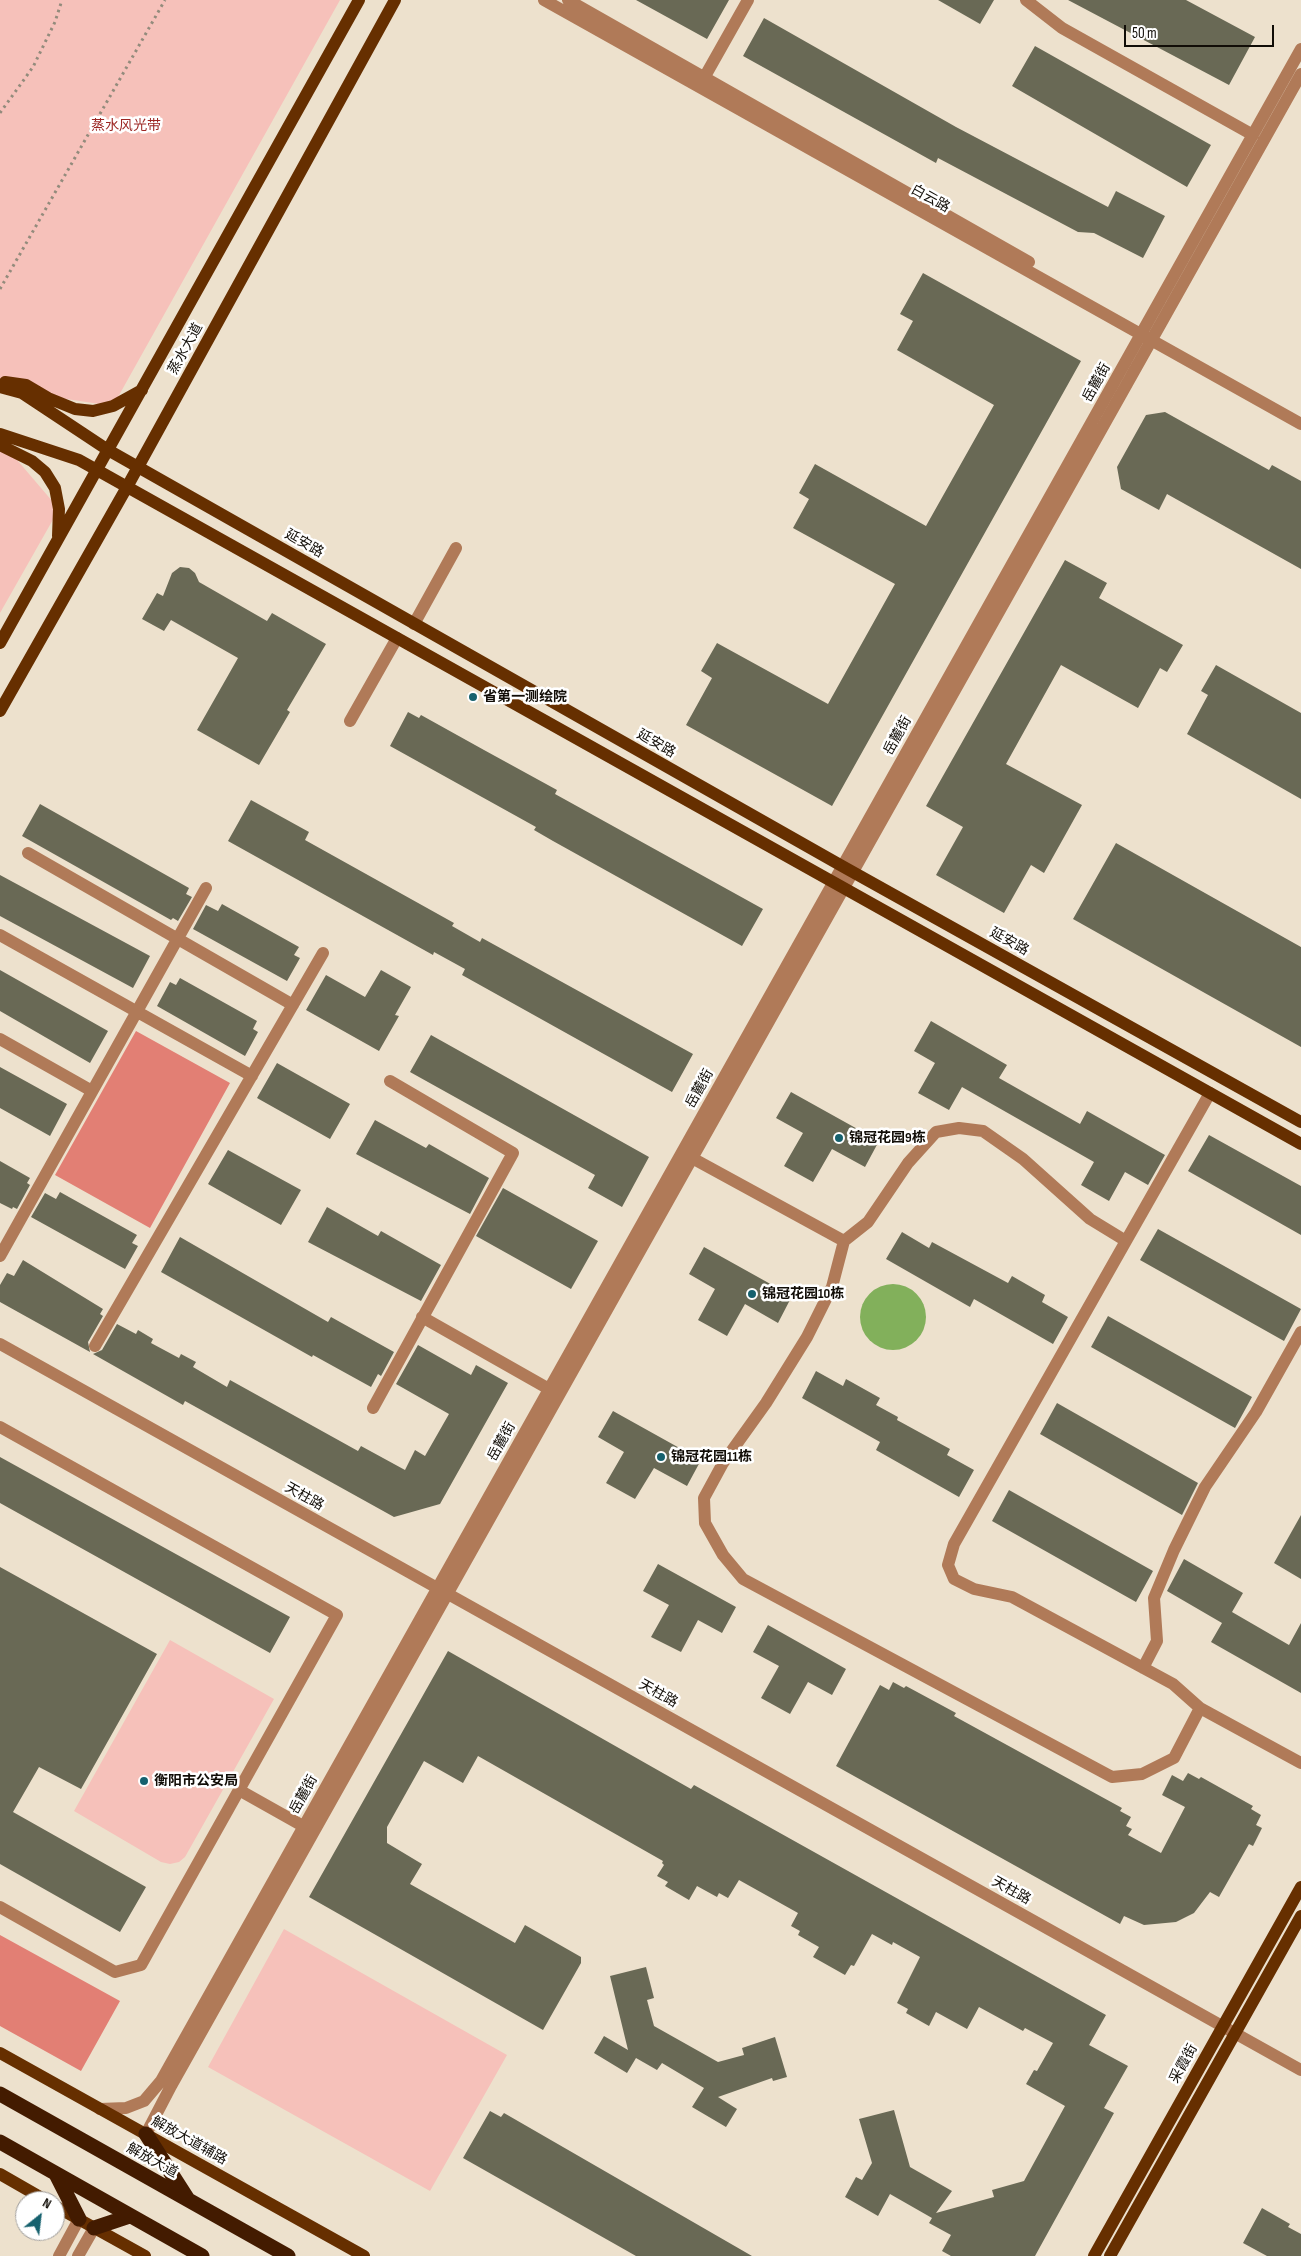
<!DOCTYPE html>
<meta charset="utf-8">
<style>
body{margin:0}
#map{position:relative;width:1301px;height:2256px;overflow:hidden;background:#ede1cd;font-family:"Sofia Sans Condensed",sans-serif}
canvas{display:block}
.north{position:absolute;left:15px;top:2191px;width:50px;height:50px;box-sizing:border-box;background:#fff;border:1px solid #a09e9c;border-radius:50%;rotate:29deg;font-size:14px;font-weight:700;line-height:20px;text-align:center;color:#110d07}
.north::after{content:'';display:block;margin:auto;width:18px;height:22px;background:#16616e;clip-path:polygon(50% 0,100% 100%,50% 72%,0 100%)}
.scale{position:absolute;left:1124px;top:25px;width:150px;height:22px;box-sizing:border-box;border:2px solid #110d07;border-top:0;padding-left:6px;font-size:15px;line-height:18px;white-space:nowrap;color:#110d07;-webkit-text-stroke:4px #fff;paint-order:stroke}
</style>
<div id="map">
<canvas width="1301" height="2256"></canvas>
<div class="north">N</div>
<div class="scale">50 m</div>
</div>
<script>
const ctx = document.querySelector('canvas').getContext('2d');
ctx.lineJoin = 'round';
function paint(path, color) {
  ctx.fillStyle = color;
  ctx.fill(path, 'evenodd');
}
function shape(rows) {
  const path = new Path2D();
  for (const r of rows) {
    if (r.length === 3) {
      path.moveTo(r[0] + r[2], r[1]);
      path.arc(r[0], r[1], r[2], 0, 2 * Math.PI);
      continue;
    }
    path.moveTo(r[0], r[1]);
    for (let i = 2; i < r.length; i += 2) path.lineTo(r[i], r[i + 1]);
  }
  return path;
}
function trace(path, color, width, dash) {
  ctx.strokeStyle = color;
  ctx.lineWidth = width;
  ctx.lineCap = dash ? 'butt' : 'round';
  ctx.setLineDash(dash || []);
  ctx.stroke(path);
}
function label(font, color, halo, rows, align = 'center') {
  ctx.font = font + ' "Sofia Sans Condensed","Noto Sans SC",sans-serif';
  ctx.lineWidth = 5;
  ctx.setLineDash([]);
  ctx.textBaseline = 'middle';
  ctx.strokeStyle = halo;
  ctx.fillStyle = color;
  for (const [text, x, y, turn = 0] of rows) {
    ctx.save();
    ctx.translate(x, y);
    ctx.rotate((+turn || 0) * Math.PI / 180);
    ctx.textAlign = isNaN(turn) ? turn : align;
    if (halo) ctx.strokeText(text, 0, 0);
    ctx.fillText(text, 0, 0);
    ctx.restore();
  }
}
paint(shape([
 [0,0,340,0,113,406,0,389],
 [0,440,59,509,0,613],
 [170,1640,274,1699,185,1857,179,1862,170,1864,161,1862,74,1811],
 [284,1929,507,2055,430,2191,208,2067]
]), '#f6c1ba');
paint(shape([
 [136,1031,230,1083,150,1228,55,1175],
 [0,1935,120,2001,81,2071,0,2026]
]), '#e27f74');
paint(shape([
 [893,1317,33]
]), '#82b05b');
paint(shape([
 [636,0,729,0,707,39],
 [938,0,994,0,980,24],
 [1068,0,1186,0,1255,37,1229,85],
 [764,18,956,127,1108,207,1116,191,1165,216,1143,258,1094,233,1078,232,938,158,936,163,743,56],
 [1035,46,1211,145,1187,187,1012,86],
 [923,273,1081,361,832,806,686,725,712,678,701,671,717,643,828,704,895,584,793,528,809,499,799,493,815,464,926,526,994,405,897,350,913,321,900,314],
 [1165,412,1269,470,1272,465,1301,481,1301,569,1167,494,1159,510,1121,489,1117,467,1146,415],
 [1065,560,1107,583,1099,598,1183,645,1167,672,1160,668,1138,708,1061,665,1006,764,1082,805,1044,873,1031,865,1004,913,936,875,963,827,926,806],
 [180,567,189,568,195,573,199,582,267,621,272,613,326,644,287,710,290,712,259,765,197,730,238,658,171,620,164,631,142,619,157,593,163,596,172,573],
 [1216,665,1301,713,1301,799,1187,734,1208,695,1201,691],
 [408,712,419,718,421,715,484,750,557,790,555,794,763,909,742,946,553,841,534,830,536,827,390,746],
 [251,800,309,832,305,840,454,923,452,926,480,942,482,938,693,1054,672,1092,462,975,465,969,434,952,433,955,228,841],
 [40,804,189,888,186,894,192,897,178,921,173,918,171,920,22,836],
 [1116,843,1301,947,1301,1047,1073,919],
 [0,875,150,956,133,988,0,916],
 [222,904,299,947,294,955,300,958,287,981,193,929,206,905,218,911],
 [0,970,108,1031,90,1063,0,1011],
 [381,970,411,987,395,1015,399,1016,379,1051,306,1010,326,975,365,997],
 [180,978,257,1021,253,1029,258,1032,245,1056,157,1006,170,982,176,985],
 [931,1021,1007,1065,999,1078,1080,1124,1087,1111,1165,1155,1148,1185,1125,1172,1109,1201,1081,1185,1094,1162,962,1087,949,1110,918,1093,935,1063,914,1051],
 [431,1035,649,1157,622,1207,588,1188,595,1175,410,1072],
 [277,1063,350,1104,330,1139,257,1098],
 [0,1067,67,1104,50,1136,0,1108],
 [791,1092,879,1141,865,1167,832,1149,813,1182,784,1166,803,1133,776,1118],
 [375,1120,426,1148,429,1144,489,1178,470,1214,356,1154],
 [1209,1135,1301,1186,1301,1235,1188,1171],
 [228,1150,301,1190,281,1225,208,1184],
 [0,1161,30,1178,27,1183,30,1185,17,1209,13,1207,12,1209,0,1203],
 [503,1188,598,1241,571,1289,476,1236],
 [60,1192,137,1235,132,1243,138,1246,125,1269,31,1217,45,1193,56,1199],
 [327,1207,378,1236,381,1231,441,1265,421,1301,308,1242],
 [1158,1229,1301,1309,1284,1341,1140,1260],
 [902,1232,929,1248,932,1242,1008,1283,1012,1276,1045,1295,1042,1302,1068,1317,1053,1344,974,1299,970,1307,886,1259],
 [180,1237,328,1322,331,1317,394,1352,381,1376,378,1374,371,1387,313,1355,312,1357,161,1272],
 [704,1247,792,1296,778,1323,745,1304,727,1336,698,1320,715,1289,689,1274],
 [23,1260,103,1309,100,1314,103,1316,88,1342,90,1352,0,1302,0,1285,7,1273,14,1276],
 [1108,1316,1252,1397,1235,1428,1091,1347],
 [117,1324,136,1334,138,1330,153,1339,151,1343,179,1358,181,1354,196,1362,193,1367,227,1387,230,1380,358,1451,361,1446,405,1470,415,1450,425,1456,449,1414,396,1384,418,1345,471,1375,476,1365,508,1383,440,1504,394,1517,185,1401,183,1405,93,1354,102,1350],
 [816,1371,843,1386,846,1379,880,1398,876,1405,898,1417,897,1420,950,1449,947,1455,974,1470,959,1497,876,1450,880,1442,802,1398],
 [1057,1403,1198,1483,1182,1515,1040,1434],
 [613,1411,701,1460,687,1486,654,1468,635,1499,606,1483,624,1452,598,1437],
 [0,1457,290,1617,270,1653,0,1503],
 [1009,1490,1153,1571,1136,1602,992,1521],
 [1301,1515,1301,1579,1274,1563],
 [1184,1559,1243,1593,1232,1612,1289,1645,1301,1623,1301,1693,1211,1642,1222,1623,1167,1591],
 [658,1564,736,1607,722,1633,698,1620,681,1652,651,1637,669,1605,643,1591],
 [0,1567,157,1654,81,1789,39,1767,13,1812,146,1887,120,1932,0,1864],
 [768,1625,846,1669,832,1695,808,1682,790,1714,761,1698,779,1666,753,1652],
 [448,1651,691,1789,694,1785,1106,2015,1089,2045,1128,2066,1104,2108,1114,2113,1035,2256,951,2256,942,2251,951,2235,929,2223,932,2218,890,2194,878,2216,845,2197,856,2177,862,2180,872,2163,859,2119,894,2110,910,2167,952,2191,936,2213,994,2197,992,2190,1024,2181,1065,2106,1026,2084,1034,2070,1037,2071,1053,2043,1025,2028,1023,2031,979,2007,967,2029,936,2012,929,2026,906,2013,908,2009,897,2003,920,1957,893,1942,892,1945,872,1934,854,1966,851,1965,845,1975,813,1957,819,1947,798,1935,800,1931,791,1926,798,1913,739,1880,728,1898,719,1893,717,1897,697,1886,689,1900,665,1886,668,1882,657,1876,664,1865,662,1863,663,1861,478,1756,463,1783,424,1761,387,1827,387,1843,422,1864,410,1884,515,1943,525,1925,581,1957,581,1963,543,2030,309,1897],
 [893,1682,904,1688,906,1686,956,1713,954,1716,1122,1808,1120,1811,1131,1817,1126,1826,1132,1829,1128,1835,1161,1853,1185,1807,1162,1795,1172,1775,1183,1781,1188,1773,1199,1779,1201,1777,1253,1806,1251,1809,1261,1815,1256,1825,1262,1828,1253,1846,1249,1844,1219,1897,1210,1892,1194,1913,1176,1922,1144,1925,1124,1916,1120,1924,836,1766,880,1685,889,1690],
 [646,1967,654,1998,647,2000,654,2026,718,2062,744,2055,742,2048,775,2037,787,2077,773,2081,772,2078,718,2097,737,2109,726,2127,692,2107,704,2088,662,2063,657,2070,636,2058,627,2073,594,2053,604,2036,628,2050,610,1976],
 [490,2111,501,2117,504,2113,752,2256,636,2256,463,2158],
 [1262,2208,1290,2224,1288,2227,1301,2234,1301,2256,1267,2256,1243,2243]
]), '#696955');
trace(shape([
 [0,113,33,67,55,22,62,0],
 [0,289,165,0]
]), '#938b7c', 3, [2.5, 4]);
trace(shape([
 [544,0,1301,424],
 [568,0,1029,262],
 [1026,0,1062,28,1253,135],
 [704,78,748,0],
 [414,624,456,548],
 [350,721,397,638],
 [28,853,293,1005],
 [0,935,252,1076],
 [0,1039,92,1091],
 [692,1158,844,1241,868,1222,908,1163,936,1132,959,1128,983,1131,1023,1159,1090,1219,1126,1241],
 [844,1241,832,1287,807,1337,766,1403,723,1463,704,1498,705,1523,723,1555,743,1579,1112,1777,1142,1774,1174,1758,1200,1708,1173,1684,1012,1597,974,1589,954,1579,948,1565,954,1544,1210,1093],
 [0,1256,206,888],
 [422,1317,549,1389],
 [0,1344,1301,2070],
 [95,1346,323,953],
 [373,1408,513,1153,390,1081],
 [0,1427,337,1615,141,1965,115,1972,0,1907],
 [1143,1668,1157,1641,1154,1598,1174,1550,1205,1487,1256,1412,1301,1332],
 [1200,1708,1301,1763],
 [239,1790,303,1826],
 [100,2109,126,2108,144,2101,161,2081,1301,49],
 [146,2134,171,2086,1301,74],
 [59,2256,79,2219],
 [78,2256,94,2228]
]), '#b07a58', 12);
trace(shape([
 [5,382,26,385,48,398,75,409,93,411,113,406,142,390],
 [0,387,22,393,108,450,842,866,1301,1122],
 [0,434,79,460,1301,1144],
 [0,445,32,461,45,472,55,488,59,509,58,536],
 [0,643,359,0],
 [0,711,127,487,395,0],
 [0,2053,364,2256],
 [0,2174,47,2201],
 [55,2206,145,2256],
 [1094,2256,1301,1887],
 [1110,2256,1301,1916]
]), '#662f00', 12);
trace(shape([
 [0,2094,288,2256],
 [146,2134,187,2198],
 [0,2142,202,2256],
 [56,2174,79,2219],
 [94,2228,130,2216]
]), '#431b00', 15);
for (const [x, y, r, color] of [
 [473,697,5,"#16616e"],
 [839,1138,5,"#16616e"],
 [752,1294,5,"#16616e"],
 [661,1457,5,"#16616e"],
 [144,1781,5,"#16616e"]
]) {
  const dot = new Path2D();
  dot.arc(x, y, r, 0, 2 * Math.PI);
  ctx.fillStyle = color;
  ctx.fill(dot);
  trace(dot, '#fff', 2);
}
label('14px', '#9c2623', '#fff', [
 ["蒸水风光带",126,126]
]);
label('14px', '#110d07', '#fff', [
 ["白云路",930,199,29],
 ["蒸水大道",186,349,-61],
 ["岳麓街",1097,383,-61],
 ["延安路",304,544,30],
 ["岳麓街",898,736,-61],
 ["延安路",656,744,30],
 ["延安路",1009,942,29],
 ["岳麓街",700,1089,-61],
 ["岳麓街",502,1442,-61],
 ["天柱路",304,1497,29],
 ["天柱路",658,1694,29],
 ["岳麓街",304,1795,-61],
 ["天柱路",1011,1891,29],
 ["采霞街",1184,2064,-61],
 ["解放大道辅路",189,2141,29],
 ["解放大道",152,2161,29]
]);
label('bold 14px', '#110d07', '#fff', [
 ["省第一测绘院",483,697],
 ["锦冠花园9栋",849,1138],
 ["锦冠花园10栋",762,1294],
 ["锦冠花园11栋",671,1457],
 ["衡阳市公安局",154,1781]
], 'left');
</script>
